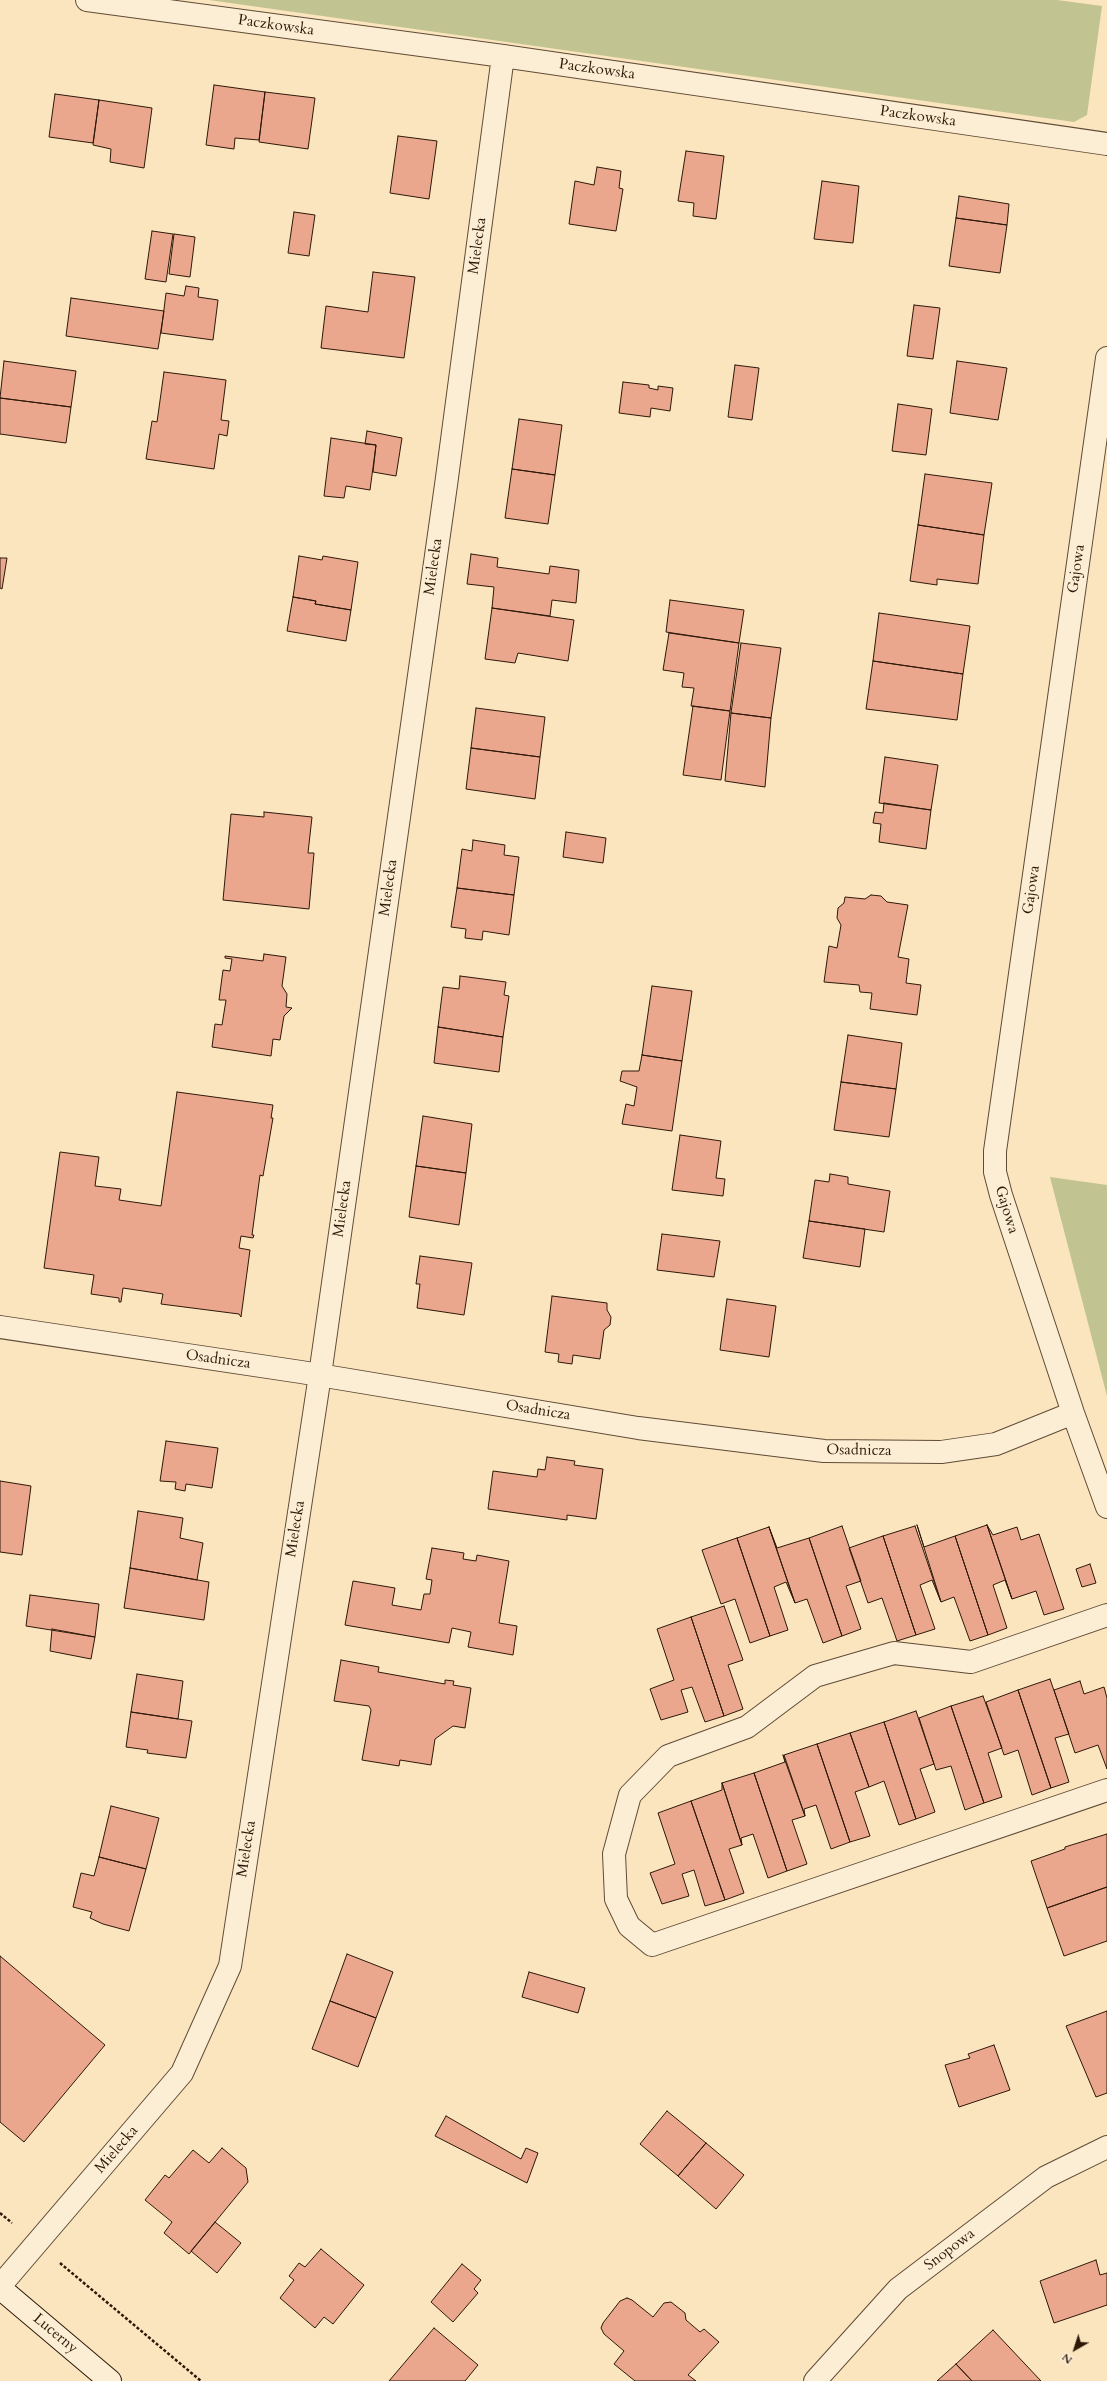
<!DOCTYPE html>
<style>
body{margin:0}
#map{position:relative;width:1107px;height:2381px;overflow:hidden;background:#fbe5bf;font-family:Cardo,serif}
canvas{display:block}
.north{position:absolute;left:1055px;top:2329px;width:40px;height:40px;-webkit-text-stroke:3px #fceed5;paint-order:stroke;rotate:219deg;font-size:11px;font-weight:700;line-height:16px;text-align:center;color:#2d1808}
.north::after{content:'';display:block;margin:auto;width:14px;height:18px;background:#2d1808;clip-path:polygon(50% 0,100% 100%,50% 72%,0 100%)}
</style>
<div id="map">
<canvas width="1107" height="2381"></canvas>
<div class="north">N</div>
</div>
<script>
const ctx = document.querySelector('canvas').getContext('2d');
ctx.lineJoin = 'round';
function paint(path, color) {
  ctx.fillStyle = color;
  ctx.fill(path, 'evenodd');
}
function shape(rows) {
  const path = new Path2D();
  for (const r of rows) {
    path.moveTo(r[0], r[1]);
    for (let i = 2; i < r.length; i += 2) path.lineTo(r[i], r[i + 1]);
  }
  return path;
}
function trace(path, color, width, dash) {
  ctx.strokeStyle = color;
  ctx.lineWidth = width;
  ctx.lineCap = dash ? 'butt' : 'round';
  ctx.setLineDash(dash || []);
  ctx.stroke(path);
}
function label(font, color, halo, rows, align = 'center') {
  ctx.font = font + ' Cardo,serif';
  ctx.lineWidth = 4;
  ctx.setLineDash([]);
  ctx.textBaseline = 'middle';
  ctx.strokeStyle = halo;
  ctx.fillStyle = color;
  for (const [text, x, y, turn = 0] of rows) {
    ctx.save();
    ctx.translate(x, y);
    ctx.rotate((+turn || 0) * Math.PI / 180);
    ctx.textAlign = isNaN(turn) ? turn : align;
    if (halo) ctx.strokeText(text, 0, 0);
    ctx.fillText(text, 0, 0);
    ctx.restore();
  }
}
paint(shape([
 [209,0,1057,0,1102,6,1087,115,1074,122],
 [1050,1177,1107,1185,1107,1396]
]), '#c1c490');
const building = shape([
 [214,85,265,92,259,140,235,138,234,149,206,145,214,85],
 [265,92,315,98,308,149,259,142,265,92],
 [55,94,99,100,93,143,49,137,55,94],
 [99,100,152,108,144,168,110,162,111,149,93,145,99,100],
 [398,136,437,141,429,199,390,193,398,136],
 [686,151,724,156,716,219,693,216,694,203,678,201,686,151],
 [597,167,621,171,619,188,623,189,616,231,569,224,575,181,594,185,597,167],
 [822,181,859,186,853,243,814,239,822,181],
 [959,196,1009,204,1007,225,956,218,959,196],
 [294,212,315,215,309,256,288,253,294,212],
 [956,218,1007,225,1000,273,949,266,956,218],
 [152,231,173,234,166,282,145,279,152,231],
 [174,234,195,237,190,277,169,274,174,234],
 [373,272,415,277,404,358,321,348,326,306,368,312,373,272],
 [186,286,199,288,198,297,218,300,213,340,161,333,166,293,184,296,186,286],
 [71,298,164,311,158,349,66,336,71,298],
 [914,305,940,308,933,359,907,356,914,305],
 [4,361,76,371,71,407,0,398,4,361],
 [957,361,1007,368,998,420,950,413,957,361],
 [735,365,759,368,752,420,728,417,735,365],
 [164,372,226,380,221,420,229,421,227,436,219,434,214,469,146,459,152,421,157,422,164,372],
 [623,382,649,385,649,388,658,390,658,386,673,388,670,411,651,408,650,417,619,413,623,382],
 [0,398,71,407,66,443,0,434,0,398],
 [898,404,932,409,926,455,892,451,898,404],
 [519,419,562,425,555,475,512,469,519,419],
 [367,431,402,438,396,476,373,472,376,445,365,444,367,431],
 [331,438,376,445,370,490,346,486,344,498,324,496,331,438],
 [512,469,555,475,548,524,505,518,512,469],
 [925,474,992,483,984,535,918,525,925,474],
 [918,525,984,535,978,584,937,579,937,585,910,581,918,525],
 [471,554,498,558,497,567,549,574,550,566,579,570,576,603,552,600,550,616,492,608,494,587,467,584,471,554],
 [299,556,322,560,323,556,358,562,351,610,315,604,316,601,293,597,299,556],
 [0,558,7,558,2,589,0,588,0,558],
 [293,597,316,601,315,604,351,610,346,641,287,631,293,597],
 [670,600,744,610,739,643,666,632,670,600],
 [492,608,574,620,568,661,518,653,515,663,485,659,492,608],
 [879,613,970,626,963,674,873,661,879,613],
 [669,633,739,643,730,711,691,706,694,688,682,687,684,673,663,670,669,633],
 [741,643,781,648,771,718,731,713,741,643],
 [873,661,963,674,957,720,866,709,873,661],
 [693,706,730,711,721,780,683,775,693,706],
 [476,708,545,717,540,757,471,748,476,708],
 [731,713,771,718,765,787,725,781,731,713],
 [471,748,540,757,535,799,466,789,471,748],
 [885,757,938,765,931,810,879,803,885,757],
 [884,803,931,810,926,849,879,842,881,824,873,823,875,812,883,813,884,803],
 [264,812,312,817,308,853,314,853,309,909,223,900,231,814,264,817,264,812],
 [566,832,606,838,603,863,563,857,566,832],
 [473,840,505,845,504,855,519,857,514,895,457,888,462,849,472,851,473,840],
 [457,888,514,895,509,935,483,931,482,940,465,938,466,929,451,927,457,888],
 [871,895,881,896,887,902,908,905,898,957,909,959,906,983,921,985,917,1015,870,1009,872,993,860,992,859,985,824,982,829,946,837,948,841,925,837,918,838,908,844,903,845,897,865,899,871,895],
 [264,954,286,957,282,986,287,994,286,1007,292,1008,284,1016,280,1040,273,1039,271,1056,212,1047,215,1024,222,1025,226,1000,219,1000,223,970,230,971,232,959,225,958,225,956,263,961,264,954],
 [460,976,506,982,504,995,509,996,503,1037,438,1027,443,987,459,989,460,976],
 [652,986,692,991,682,1061,642,1055,652,986],
 [438,1027,503,1037,499,1072,434,1063,438,1027],
 [848,1035,902,1043,896,1089,841,1082,848,1035],
 [642,1055,682,1061,672,1131,622,1124,626,1104,634,1106,637,1087,620,1081,622,1071,639,1071,642,1055],
 [841,1082,896,1089,889,1137,834,1130,841,1082],
 [177,1092,273,1105,271,1118,273,1118,263,1176,260,1175,252,1235,254,1235,253,1238,241,1236,239,1248,250,1250,241,1317,239,1314,161,1304,163,1294,123,1288,121,1302,119,1302,119,1298,91,1294,94,1275,44,1268,60,1152,99,1157,95,1186,121,1189,119,1200,161,1206,177,1092],
 [423,1116,472,1124,466,1173,416,1166,423,1116],
 [680,1135,721,1141,716,1178,725,1179,723,1196,672,1190,680,1135],
 [416,1166,466,1173,459,1225,409,1217,416,1166],
 [830,1174,848,1177,848,1184,890,1191,884,1232,809,1221,815,1180,829,1182,830,1174],
 [809,1221,865,1229,860,1267,803,1258,809,1221],
 [662,1234,720,1241,714,1277,657,1270,662,1234],
 [420,1256,472,1263,464,1315,417,1308,420,1284,416,1284,420,1256],
 [552,1296,607,1303,607,1310,611,1317,610,1325,604,1330,600,1359,573,1355,572,1364,558,1362,559,1354,545,1352,552,1296],
 [727,1299,776,1306,769,1357,720,1350,727,1299],
 [166,1441,218,1448,212,1488,186,1484,185,1491,175,1489,176,1482,160,1481,166,1441],
 [547,1457,575,1461,574,1465,603,1469,596,1519,567,1515,567,1520,488,1509,493,1471,537,1477,538,1469,545,1470,547,1457],
 [0,1481,31,1486,22,1555,0,1552,0,1481],
 [138,1511,183,1518,180,1538,203,1543,197,1580,130,1568,138,1511],
 [917,1525,924,1547,955,1536,988,1635,970,1641,954,1597,941,1602,917,1525],
 [987,1525,1012,1599,1005,1580,993,1585,1007,1628,988,1635,955,1536,987,1525],
 [987,1525,993,1535,1017,1527,1021,1540,1039,1534,1064,1609,1044,1615,1036,1591,1012,1599,987,1525],
 [842,1526,861,1581,846,1586,861,1629,842,1636,809,1538,842,1526],
 [915,1526,941,1602,932,1580,920,1585,935,1629,916,1635,883,1536,915,1526],
 [769,1527,795,1603,786,1582,774,1587,788,1630,770,1636,737,1538,769,1527],
 [769,1527,777,1548,809,1538,842,1636,823,1643,807,1599,795,1603,769,1527],
 [883,1536,916,1635,897,1641,882,1598,868,1603,849,1548,883,1536],
 [737,1538,770,1636,750,1643,735,1599,721,1604,702,1550,737,1538],
 [432,1548,464,1553,463,1559,476,1561,477,1555,509,1561,499,1623,517,1626,513,1655,468,1647,471,1632,452,1628,449,1643,345,1625,353,1581,395,1588,392,1605,421,1610,424,1594,430,1594,432,1580,426,1579,432,1548],
 [1090,1564,1096,1583,1082,1587,1076,1569,1090,1564],
 [130,1568,209,1582,204,1620,124,1608,130,1568],
 [30,1595,99,1604,95,1637,26,1626,30,1595],
 [724,1606,743,1660,728,1665,743,1709,724,1716,691,1617,724,1606],
 [691,1617,724,1716,705,1722,692,1687,681,1690,688,1712,661,1720,650,1689,674,1680,657,1629,691,1617],
 [52,1629,95,1637,91,1659,50,1651,52,1629],
 [341,1660,379,1667,378,1672,445,1684,445,1680,454,1681,453,1685,471,1688,465,1728,453,1726,435,1739,431,1765,400,1760,399,1766,362,1760,371,1710,369,1706,334,1701,341,1660],
 [137,1674,183,1681,178,1719,131,1712,137,1674],
 [1050,1679,1069,1734,1055,1738,1069,1782,1051,1788,1018,1690,1050,1679],
 [1080,1681,1084,1694,1104,1687,1107,1698,1107,1769,1098,1745,1075,1753,1054,1690,1080,1681],
 [1018,1690,1051,1788,1032,1795,1018,1750,1004,1755,986,1702,1018,1690],
 [983,1696,1002,1748,988,1753,1002,1797,984,1803,951,1706,983,1696],
 [951,1706,984,1803,965,1810,951,1766,936,1770,919,1718,951,1706],
 [916,1711,934,1764,920,1769,935,1812,916,1819,884,1722,916,1711],
 [131,1712,192,1721,186,1758,147,1753,148,1750,126,1747,131,1712],
 [884,1722,916,1819,899,1825,884,1781,869,1787,850,1733,884,1722],
 [850,1733,869,1787,855,1792,870,1836,850,1842,817,1744,850,1733],
 [817,1744,850,1842,831,1849,816,1805,804,1809,805,1816,784,1755,817,1744],
 [783,1755,805,1816,792,1820,807,1864,787,1871,754,1773,785,1762,783,1755],
 [754,1773,787,1871,768,1878,753,1834,741,1838,742,1845,722,1783,754,1773],
 [722,1783,742,1845,729,1849,744,1893,725,1900,691,1801,722,1790,722,1783],
 [691,1801,725,1900,705,1906,694,1870,682,1874,689,1896,662,1904,650,1873,675,1864,658,1813,691,1801],
 [111,1806,159,1818,146,1869,99,1857,111,1806],
 [1107,1834,1107,1887,1047,1908,1031,1861,1065,1849,1065,1847,1107,1834],
 [99,1857,146,1869,129,1931,103,1924,90,1918,92,1912,73,1907,81,1873,94,1876,99,1857],
 [1107,1887,1107,1941,1064,1956,1047,1908,1107,1887],
 [347,1954,393,1972,376,2018,330,2001,347,1954],
 [0,1956,105,2045,24,2142,0,2122,0,1956],
 [529,1972,585,1988,578,2013,522,1997,529,1972],
 [330,2001,376,2018,358,2067,312,2049,330,2001],
 [1107,2011,1107,2093,1096,2097,1066,2026,1107,2011],
 [994,2045,1010,2090,959,2107,945,2065,970,2058,968,2054,994,2045],
 [667,2111,706,2143,678,2176,640,2144,667,2111],
 [446,2116,521,2159,526,2148,538,2153,527,2183,435,2136,446,2116],
 [706,2143,744,2175,716,2209,678,2176,706,2143],
 [222,2148,246,2168,248,2182,189,2254,164,2233,172,2222,145,2200,165,2175,169,2178,193,2150,209,2163,222,2148],
 [215,2222,241,2243,217,2273,191,2251,215,2222],
 [321,2249,364,2285,333,2324,324,2317,315,2328,280,2298,294,2280,289,2276,299,2263,305,2267,321,2249],
 [1096,2260,1100,2275,1107,2273,1107,2305,1054,2323,1040,2281,1096,2260],
 [462,2264,481,2280,474,2289,478,2293,453,2322,431,2302,462,2264],
 [627,2298,632,2300,653,2317,664,2303,671,2302,685,2313,686,2320,700,2332,704,2329,719,2342,688,2375,696,2381,635,2381,614,2364,624,2351,604,2334,601,2328,603,2323,620,2301,627,2298],
 [434,2328,478,2365,465,2381,389,2381,434,2328],
 [993,2330,1041,2381,972,2381,956,2364,993,2330],
 [956,2364,972,2381,937,2381,956,2364]
]);
paint(building, '#eba78d');
trace(building, '#2d1808', 1);
const lane = shape([
 [1107,1615,971,1662,894,1653,815,1676,747,1727,668,1756,630,1795,614,1854,616,1899,629,1926,652,1945,1107,1790]
]);
const street = shape([
 [87,0,503,56,1107,144],
 [1107,358,995,1151,995,1172,1001,1195,1073,1413,1107,1507],
 [0,1327,301,1372,638,1428,824,1451,941,1452,996,1444,1073,1413],
 [0,2286,182,2073,230,1966,320,1375,446,485,503,56],
 [815,2381,898,2289,1046,2177,1107,2147]
]);
const secondary = shape([
 [0,2288,110,2381]
]);
trace(lane, '#604b36', 24);
trace(street, '#604b36', 24);
trace(secondary, '#2d1808', 24);
trace(shape([
 [0,2213,12,2223],
 [60,2263,201,2381]
]), '#2d1808', 2.5, [3, 2]);
trace(lane, '#fceed5', 22);
trace(street, '#fceed5', 22);
trace(secondary, '#fceed5', 22);
label('15px', '#2d1808', '#fceed5', [
 ["Paczkowska",276,26,8],
 ["Paczkowska",597,70,8],
 ["Paczkowska",918,117,8],
 ["Mielecka",478,246,-82],
 ["Mielecka",434,567,-82],
 ["Gajowa",1077,569,-82],
 ["Mielecka",389,888,-82],
 ["Gajowa",1032,890,-82],
 ["Mielecka",343,1209,-82],
 ["Gajowa",1006,1210,73],
 ["Osadnicza",218,1360,8],
 ["Osadnicza",538,1411,9],
 ["Osadnicza",859,1451,1],
 ["Mielecka",296,1529,-81],
 ["Mielecka",247,1849,-81],
 ["Mielecka",117,2150,-49],
 ["Snopowa",950,2250,-37],
 ["Lucerny",55,2334,40]
]);
</script>
